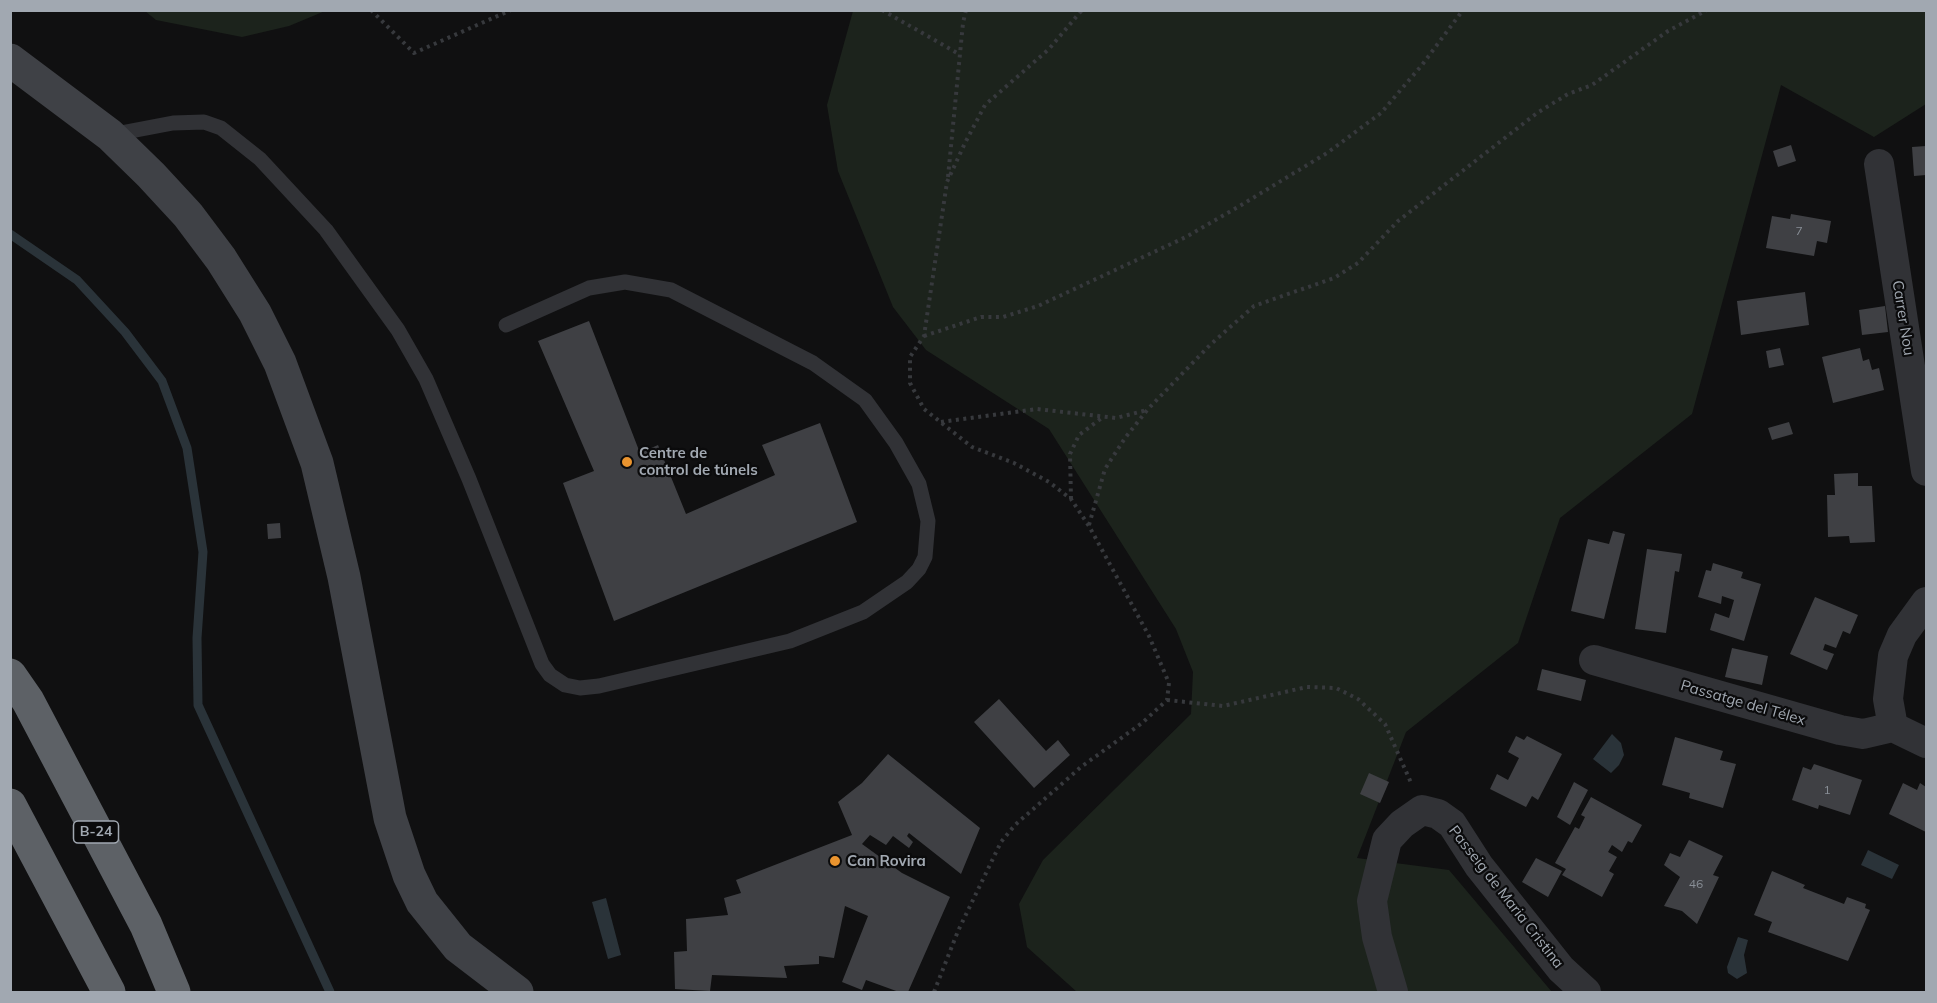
<!DOCTYPE html>
<meta charset="utf-8">
<style>
body{margin:0}
#map{position:relative;width:1937px;height:1003px;overflow:hidden;background:#101011;font-family:Mulish,sans-serif}
canvas{display:block}
.frame{position:absolute;inset:0;border:12px solid #a1a8b1;pointer-events:none}
</style>
<div id="map">
<canvas width="1937" height="1003"></canvas>
<div class="frame"></div>
</div>
<script>
const ctx = document.querySelector('canvas').getContext('2d');
ctx.lineJoin = 'round';
function paint(path, color) {
  ctx.fillStyle = color;
  ctx.fill(path, 'evenodd');
}
function shape(rows) {
  const path = new Path2D();
  for (const r of rows) {
    path.moveTo(r[0], r[1]);
    for (let i = 2; i < r.length; i += 2) path.lineTo(r[i], r[i + 1]);
  }
  return path;
}
function trace(path, color, width, dash) {
  ctx.strokeStyle = color;
  ctx.lineWidth = width;
  ctx.lineCap = dash ? 'butt' : 'round';
  ctx.setLineDash(dash || []);
  ctx.stroke(path);
}
function label(font, color, halo, rows, align = 'center') {
  ctx.font = font + ' Mulish,sans-serif';
  ctx.lineWidth = 4.5;
  ctx.setLineDash([]);
  ctx.textBaseline = 'middle';
  ctx.strokeStyle = halo;
  ctx.fillStyle = color;
  for (const [text, x, y, turn = 0] of rows) {
    ctx.save();
    ctx.translate(x, y);
    ctx.rotate((+turn || 0) * Math.PI / 180);
    ctx.textAlign = isNaN(turn) ? turn : align;
    if (halo) ctx.strokeText(text, 0, 0);
    ctx.fillText(text, 0, 0);
    ctx.restore();
  }
}
paint(shape([
 [145,11,325,11,289,26,242,37,156,20],
 [853,11,1926,11,1926,104,1874,137,1781,85,1692,414,1560,518,1518,643,1406,732,1357,858,1449,870,1552,992,1077,992,1027,947,1019,904,1043,860,1191,714,1193,672,1176,629,1049,429,926,350,893,307,838,171,827,105]
]), '#1c231c');
paint(shape([
 [1612,734,1621,743,1624,755,1619,765,1611,773,1593,759],
 [1868,850,1899,865,1892,879,1861,865],
 [606,898,621,955,608,959,592,902],
 [1738,937,1748,940,1744,955,1747,973,1737,979,1728,973,1727,967]
]), '#2a3339');
trace(shape([
 [10,234,77,280,125,332,162,381,187,448,203,552,197,638,198,705,330,992]
]), '#2a3339', 9);
paint(shape([
 [1791,145,1796,161,1778,167,1773,151],
 [1926,146,1926,175,1914,176,1912,147],
 [1791,214,1831,221,1827,243,1817,241,1814,256,1766,248,1772,216,1790,219],
 [1805,292,1809,325,1741,335,1737,301],
 [1885,306,1888,332,1862,335,1859,310],
 [589,321,640,453,658,445,686,514,775,475,762,445,820,423,857,522,614,621,563,483,594,471,538,341],
 [1780,348,1784,365,1769,368,1766,351],
 [1860,348,1863,361,1869,359,1872,370,1879,368,1884,390,1833,403,1822,357],
 [1789,422,1793,434,1772,440,1768,428],
 [1858,473,1858,486,1872,486,1875,542,1850,543,1849,536,1828,537,1827,495,1835,495,1834,474],
 [280,523,281,538,268,539,267,524],
 [1613,531,1625,534,1604,619,1571,611,1588,539,1609,544],
 [1647,549,1682,554,1679,572,1675,571,1666,633,1635,629],
 [1713,563,1743,572,1741,578,1761,584,1744,641,1710,630,1715,613,1729,618,1734,600,1722,596,1721,604,1698,597,1706,570,1711,571],
 [1815,597,1858,615,1850,634,1843,631,1836,648,1825,644,1823,650,1834,654,1827,670,1790,654],
 [1732,648,1768,656,1762,685,1725,677],
 [1542,669,1586,680,1581,701,1537,690],
 [999,699,1046,751,1058,740,1070,755,1034,788,974,722],
 [1516,736,1524,740,1527,736,1562,754,1538,800,1532,796,1526,807,1490,789,1497,774,1508,780,1519,758,1508,752],
 [1675,737,1723,751,1720,760,1736,764,1723,808,1689,798,1690,793,1662,785],
 [888,754,980,828,961,874,909,833,907,836,913,842,909,848,893,836,886,845,870,835,862,844,902,873,950,897,908,992,899,992,866,980,862,990,842,982,868,916,845,906,834,958,819,956,819,964,784,966,787,978,712,975,710,991,675,989,674,952,687,951,686,919,728,915,724,898,741,893,736,880,852,835,838,802,862,783],
 [1814,764,1862,780,1850,815,1819,805,1818,809,1792,800,1803,767,1811,770],
 [1369,773,1389,782,1380,803,1360,794],
 [1574,782,1588,790,1570,825,1557,817],
 [1903,783,1917,790,1920,783,1926,787,1926,832,1889,814],
 [1591,797,1642,825,1632,843,1628,841,1622,852,1612,845,1608,852,1617,857,1609,871,1614,874,1602,897,1562,875,1566,869,1555,863,1575,827,1579,829,1585,817,1581,815],
 [1689,840,1723,856,1713,875,1719,877,1697,924,1682,911,1664,906,1680,877,1664,865,1670,853,1680,857],
 [1536,858,1562,871,1548,897,1522,882],
 [1772,871,1805,885,1803,888,1844,904,1847,897,1866,904,1865,908,1870,910,1848,961,1768,932,1772,922,1754,915]
]), '#3f4044');
trace(shape([
 [371,10,414,53,511,10],
 [882,10,959,54],
 [948,177,963,23,966,10],
 [924,336,981,317,1003,317,1038,306,1186,237,1238,207,1327,153,1381,113,1422,65,1463,10],
 [941,422,1037,409,1116,418,1147,410],
 [1071,499,1070,454,1079,435,1103,417],
 [1089,525,1105,469,1125,438,1148,409,1210,345,1254,306,1334,278,1358,263,1398,221,1537,113,1568,94,1592,85,1668,31,1707,10],
 [1167,700,1223,706,1307,687,1336,688,1358,699,1385,724,1412,785],
 [934,992,958,931,1001,842,1015,825,1081,767,1142,723,1167,700,1169,683,1149,636,1089,526,1071,499,1049,482,1014,463,972,447,924,409,910,383,910,357,924,336,947,182,965,143,985,105,1049,49,1082,10]
]), '#37393d', 4, [3, 4.5]);
trace(shape([
 [110,135,173,123,204,122,221,128,260,159,326,230,398,330,426,379,469,479,542,664,550,675,565,685,580,688,599,686,790,641,863,612,907,582,919,569,925,557,928,521,919,484,896,443,865,400,813,363,671,290,625,282,589,288,506,325]
]), '#313236', 15);
trace(shape([
 [1879,164,1926,471],
 [1926,602,1902,635,1893,656,1888,699,1893,727,1926,743],
 [1594,660,1840,730,1863,734,1893,727],
 [1393,992,1377,937,1372,901,1387,840,1402,824,1422,810,1438,814,1452,824,1479,866,1561,969,1586,992]
]), '#313236', 30);
trace(shape([
 [10,60,110,135,151,175,188,215,221,259,255,313,280,363,317,463,344,577,390,818,409,875,422,902,458,947,517,992]
]), '#3f4146', 33);
trace(shape([
 [10,675,28,701,146,925,174,992],
 [10,805,109,992]
]), '#5d6166', 33);
for (const [x, y, r, color] of [
 [627,462,6,"#ea942f"],
 [835,861,6,"#ea942f"]
]) {
  const dot = new Path2D();
  dot.arc(x, y, r, 0, 2 * Math.PI);
  ctx.fillStyle = color;
  ctx.fill(dot);
  trace(dot, '#0b0b0c', 2);
}
label('12px', '#888e96', null, [
 ["7",1799,231],
 ["1",1827,790],
 ["46",1696,884]
]);
for (const [x, y, w] of [
 [96,832,45]
]) {
  const box = new Path2D();
  box.roundRect(x - w / 2, y - 11, w, 22, 4.5);
  ctx.fillStyle = '#0b0b0c';
  ctx.fill(box);
  trace(box, '#a1a8b1', 1.5);
}
label('bold 14px', '#a1a8b1', null, [
 ["B-24",96,832]
]);
label('15px', '#a1a8b1', '#0b0b0c', [
 ["Carrer Nou",1903,318,81],
 ["Passatge del Télex",1743,703,16],
 ["Passeig de Maria Cristina",1506,897,52]
]);
label('bold 15px', '#a1a8b1', '#0b0b0c', [
 ["Centre de",639,453],
 ["control de túnels",639,470],
 ["Can Rovira",847,861]
], 'left');
</script>
